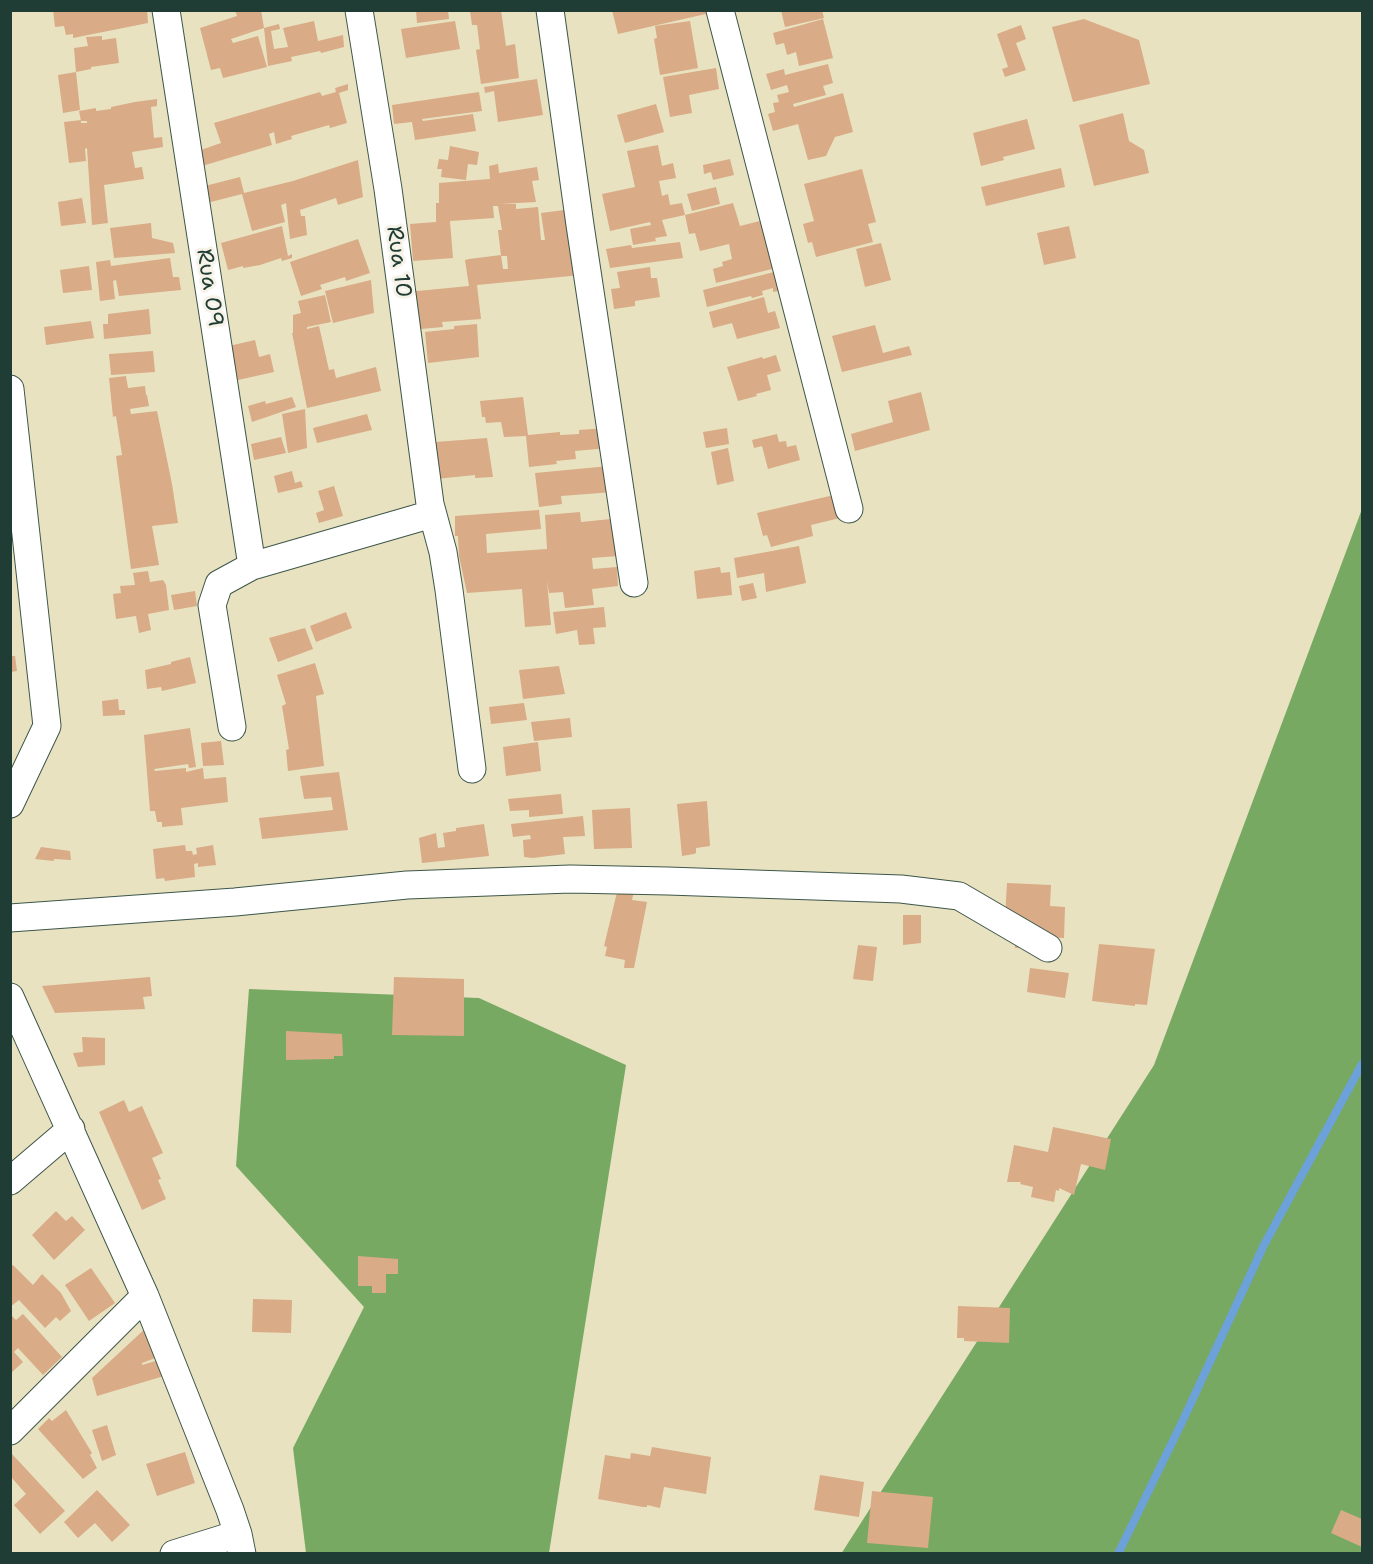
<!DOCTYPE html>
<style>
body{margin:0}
#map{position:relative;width:1373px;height:1564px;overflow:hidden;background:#e8e2c1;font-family:"Shantell Sans",sans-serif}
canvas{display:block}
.frame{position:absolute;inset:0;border:12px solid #1f3d34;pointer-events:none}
</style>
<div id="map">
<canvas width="1373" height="1564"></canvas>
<div class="frame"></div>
</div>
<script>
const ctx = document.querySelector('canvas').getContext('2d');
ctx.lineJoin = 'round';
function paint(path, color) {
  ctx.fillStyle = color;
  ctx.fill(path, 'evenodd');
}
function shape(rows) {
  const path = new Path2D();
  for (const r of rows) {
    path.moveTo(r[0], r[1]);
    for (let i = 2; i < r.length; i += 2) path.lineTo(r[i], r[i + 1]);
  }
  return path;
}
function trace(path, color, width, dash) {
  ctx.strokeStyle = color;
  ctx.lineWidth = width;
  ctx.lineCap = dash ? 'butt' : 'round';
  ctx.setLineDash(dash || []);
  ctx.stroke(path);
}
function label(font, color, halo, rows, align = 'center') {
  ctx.font = font + ' "Shantell Sans",sans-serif';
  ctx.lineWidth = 6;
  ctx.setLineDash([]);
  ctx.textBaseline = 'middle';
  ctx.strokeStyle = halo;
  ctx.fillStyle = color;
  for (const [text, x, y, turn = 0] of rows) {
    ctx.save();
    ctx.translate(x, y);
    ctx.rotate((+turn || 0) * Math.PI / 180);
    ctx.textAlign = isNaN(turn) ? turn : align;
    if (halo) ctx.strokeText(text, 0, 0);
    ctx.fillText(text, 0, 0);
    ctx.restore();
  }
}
paint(shape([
 [1362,509,1362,1553,841,1554,1154,1065],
 [249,989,479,998,626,1065,549,1553,306,1553,293,1448,364,1307,236,1166]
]), '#78a962');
trace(shape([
 [1118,1554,1184,1418,1264,1245,1362,1064]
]), '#6ca2d9', 8);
paint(shape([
 [53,10,147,10,148,23,73,38,73,34,66,35,64,26,55,27],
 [235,10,261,10,264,28,279,24,280,29,271,31,274,49,288,47,283,28,314,21,318,41,343,35,344,47,321,53,320,51,291,57,292,61,268,66,264,28,231,39,233,43,258,36,267,67,223,78,220,68,211,70,200,28,237,16],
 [416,10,448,10,449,19,417,23],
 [482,10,501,10,506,46,515,44,519,78,481,84,476,50,480,49,477,25,472,25,470,12],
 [612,10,710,10,710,13,618,34],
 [781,10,822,10,824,18,785,27],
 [823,19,833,58,799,66,796,52,787,55,784,43,776,45,773,33],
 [1084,19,1139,40,1150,84,1073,102,1052,27],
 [455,21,460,49,406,58,401,29],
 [690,21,698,68,660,75,654,39,657,38,655,26],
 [1021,25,1026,39,1016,43,1026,70,1005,77,1002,69,1008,67,997,34],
 [102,36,102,40,116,38,119,63,91,67,91,69,76,72,74,48,88,46,86,37],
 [828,64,833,83,823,86,826,95,793,104,794,107,843,93,853,132,835,137,826,156,808,160,798,124,773,131,768,114,775,112,773,103,779,102,777,95,789,92,787,85,771,90,766,74,784,69,785,75],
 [716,68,719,89,689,95,692,113,670,117,663,77],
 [76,72,80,110,63,113,58,75],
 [537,79,543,115,498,122,494,91,485,93,484,87],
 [348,84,348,90,339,93,347,123,330,128,329,125,291,136,292,139,276,144,274,132,269,134,272,145,202,166,201,150,221,143,214,123,320,92,322,96,336,92,335,88],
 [479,92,482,111,422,119,423,121,473,114,476,131,415,140,412,122,394,124,392,105],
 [157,99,157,106,151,107,154,138,162,137,163,147,132,152,135,168,142,167,144,179,104,185,108,223,92,225,87,148,85,149,86,161,69,163,64,122,81,120,81,123,87,123,87,121,81,121,79,111,96,108,96,111,111,109,111,107,135,102],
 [656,104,664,132,625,143,617,115],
 [1123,113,1129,141,1144,150,1149,173,1094,186,1079,125],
 [1027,119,1035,149,1003,157,1004,160,981,166,973,133],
 [658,145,662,166,673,163,676,178,659,181,662,196,668,194,670,205,682,203,685,215,733,203,740,226,764,220,776,268,716,283,713,269,723,266,722,262,732,259,729,244,700,251,695,233,689,234,685,215,662,220,667,236,655,238,656,241,633,245,630,229,651,225,650,222,610,231,602,194,635,187,627,151],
 [450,146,479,152,477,165,468,164,466,180,441,177,442,169,437,169,439,159,448,160],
 [730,159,734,175,713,180,711,172,704,174,703,165],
 [358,160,363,197,338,205,336,198,300,210,301,216,305,216,307,235,290,239,286,203,281,205,285,222,252,231,242,194,207,203,205,186,240,177,244,193,293,181],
 [498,164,499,173,537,167,539,180,532,181,536,202,500,204,516,204,516,209,538,207,541,240,545,240,541,213,572,209,581,275,477,285,481,319,442,322,443,327,410,330,407,292,469,286,465,260,469,259,501,255,503,269,508,269,507,256,501,256,498,230,502,230,498,206,493,206,494,218,450,221,453,258,413,261,410,224,436,222,436,203,439,203,439,183,490,179,489,166],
 [1061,168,1065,187,986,206,981,187],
 [862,169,876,222,868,224,873,242,816,257,812,242,808,243,803,224,814,221,804,184],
 [716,187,720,204,692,211,687,194],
 [82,198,86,223,61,226,58,202],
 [151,223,152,238,173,243,175,253,114,258,110,228],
 [282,226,288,256,292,254,292,258,282,261,281,258,260,265,243,268,243,266,228,270,221,243],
 [1069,226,1076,258,1044,265,1037,233],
 [358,239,370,273,346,281,345,277,320,285,322,289,301,296,290,262],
 [680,242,683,258,610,268,606,249,631,245,632,248],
 [881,243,891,280,865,287,856,249],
 [170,258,173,277,179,277,181,290,119,296,116,280,113,281,115,299,100,301,96,262,110,260,111,266],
 [89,266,92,290,63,293,60,270],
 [650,267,651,278,657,278,660,297,635,301,635,306,614,309,611,289,620,288,617,272],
 [774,272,779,291,773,292,773,288,762,291,763,295,752,298,751,296,707,307,703,290],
 [371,280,374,313,333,323,325,291],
 [325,295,331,322,307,327,307,329,319,326,329,370,334,369,336,378,376,367,381,391,307,408,292,333,293,333,293,315,301,313,298,301],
 [764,297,768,313,775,311,780,328,737,339,732,323,713,328,709,312],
 [149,309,151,334,104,339,103,324,108,324,108,314],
 [91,321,94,338,46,345,44,327],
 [477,324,479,357,428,363,425,332,454,329,454,326],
 [875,325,883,353,909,346,912,355,842,372,832,336],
 [255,340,259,357,270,354,274,372,238,380,235,369,216,349],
 [153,351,155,372,111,375,109,354],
 [776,355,781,371,767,375,771,390,756,394,757,396,738,401,727,367,762,357,763,359],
 [126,376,128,388,145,386,146,395,147,395,149,406,130,409,131,414,157,411,172,484,178,523,152,526,159,565,131,569,116,456,122,455,116,416,113,417,109,378],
 [921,392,930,430,855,451,851,434,893,422,888,401],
 [292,397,296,407,252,422,248,406,265,401,266,404],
 [523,397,528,435,560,432,560,435,579,434,579,430,606,428,608,448,575,451,576,459,556,461,557,464,529,467,526,436,504,437,501,422,486,423,485,417,482,417,480,401],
 [305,409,307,448,288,453,282,414],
 [367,414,372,430,317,443,313,428],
 [727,428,729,444,706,448,703,432],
 [777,434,779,442,786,441,787,447,796,445,800,460,768,469,762,446,754,448,752,440],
 [281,437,286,453,254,460,251,444],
 [487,438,493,477,475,478,475,475,436,479,423,443],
 [728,448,734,481,717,485,711,452],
 [609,466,613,492,561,496,562,504,539,507,535,473],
 [292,471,295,483,301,481,303,487,278,493,274,476],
 [334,486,343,516,319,523,316,513,324,510,318,491],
 [834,495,840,518,811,525,813,536,771,547,767,535,763,536,757,513],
 [539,510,541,529,486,534,487,553,547,549,545,515,580,512,581,522,611,519,614,544,618,543,618,556,592,558,593,569,617,567,618,586,592,589,594,605,565,608,563,592,549,593,547,581,551,625,525,627,522,589,467,593,459,556,458,536,455,536,455,516],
 [799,546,806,583,766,592,764,573,737,578,734,558],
 [720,567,721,573,730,572,732,595,697,599,694,571],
 [148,571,150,582,163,580,166,585,169,610,148,614,151,630,139,633,136,616,116,619,113,594,121,593,120,586,135,585,133,573],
 [753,583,757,598,742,601,739,586],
 [195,591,197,606,174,610,171,595],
 [604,607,606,627,593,628,595,644,579,645,577,630,556,634,553,612],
 [346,612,352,628,316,642,310,626],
 [305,628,313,649,278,662,269,638],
 [10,656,15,656,17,671,10,672],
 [190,657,196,683,162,691,161,687,147,689,145,670,171,664,171,662],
 [315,663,324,694,316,696,324,766,288,771,286,750,289,749,282,706,286,704,277,675],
 [559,666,565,694,523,699,519,670],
 [118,699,119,710,125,710,125,715,103,716,102,701],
 [524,703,527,720,491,724,489,707],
 [570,718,572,737,534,741,531,722],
 [190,728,196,767,189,768,188,764,154,769,155,771,186,768,186,772,203,768,204,779,226,777,228,802,181,808,183,825,162,827,162,822,157,822,155,811,150,811,144,735],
 [221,741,224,765,203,766,201,743],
 [538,742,541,771,506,776,503,747],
 [339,772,348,830,262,839,259,818,333,810,331,797,304,799,300,776],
 [561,794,563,814,529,817,529,810,510,811,508,799],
 [707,801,710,846,696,848,696,853,694,854,682,856,677,804],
 [630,808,632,848,594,849,592,810],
 [583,816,585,836,563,837,565,854,533,858,524,857,523,840,531,839,530,835,513,837,511,824],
 [484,824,489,856,422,863,419,838,436,833,438,848,445,847,443,833,456,831,456,828],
 [185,845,186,851,192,851,193,855,197,854,196,848,213,845,216,865,198,867,198,863,194,864,195,877,165,881,164,878,156,879,153,849],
 [41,847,70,851,71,860,54,859,54,861,35,859],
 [1007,883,1051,885,1050,906,1065,907,1064,938,1038,937,1037,948,1015,948,1015,936,1004,935],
 [619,884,635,886,632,900,647,902,634,968,624,968,625,960,605,956,607,947,604,946],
 [903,915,921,915,921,943,903,945],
 [1099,944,1155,949,1147,1005,1135,1004,1135,1006,1092,1001],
 [858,945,877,947,873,981,853,979],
 [1030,968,1069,973,1065,998,1027,992],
 [150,977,152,996,143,997,145,1009,55,1013,42,986],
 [394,977,464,979,464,1036,392,1035],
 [286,1031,342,1034,343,1056,334,1056,334,1059,286,1060],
 [82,1037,105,1038,105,1065,78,1067,73,1053,83,1052],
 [124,1100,129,1112,142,1106,163,1153,152,1158,161,1179,158,1180,166,1199,142,1210,99,1112],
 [1053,1127,1111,1139,1105,1170,1081,1164,1074,1195,1059,1188,1059,1191,1056,1190,1054,1202,1031,1197,1033,1187,1020,1184,1021,1182,1007,1182,1014,1145,1048,1152],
 [56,1211,66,1221,72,1216,85,1230,54,1260,32,1235],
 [358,1256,398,1259,398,1274,386,1274,386,1293,372,1293,372,1286,358,1286],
 [13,1265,33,1285,42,1274,61,1293,71,1311,60,1321,56,1317,45,1328,19,1300,10,1307,10,1267],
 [91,1268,115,1303,89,1321,65,1285],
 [253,1299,292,1300,291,1333,252,1332],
 [958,1306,1010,1308,1009,1343,964,1341,964,1338,957,1338],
 [10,1314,16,1320,23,1314,62,1357,43,1375,18,1348,14,1352,23,1362,10,1374],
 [148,1326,166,1354,142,1363,142,1365,169,1357,174,1373,97,1396,92,1378],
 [66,1410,92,1453,90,1455,97,1468,83,1479,38,1429,49,1418,52,1421],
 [107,1425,116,1455,102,1461,92,1430],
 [652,1447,711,1457,706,1494,664,1487,660,1508,647,1505,647,1507,643,1507,598,1499,605,1455,630,1459,631,1453,650,1456],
 [185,1452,195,1483,157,1496,146,1464],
 [12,1454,65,1511,40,1534,14,1505,26,1494,11,1477],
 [820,1475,864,1482,859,1517,814,1510],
 [97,1490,130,1525,112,1542,95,1523,78,1538,64,1522],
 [872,1491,933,1497,928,1548,867,1543],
 [1341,1510,1362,1519,1362,1547,1331,1533]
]), '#d9ab86');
const street = shape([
 [166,10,252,566],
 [359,10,388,189,430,504,443,552,449,590,472,769],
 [550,10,580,225,634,583],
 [720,10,849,509],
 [10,389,47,726,10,804],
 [232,727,212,605,219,584,252,566,432,514],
 [10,918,235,902,407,885,570,879,668,881,901,889,959,896,1048,948],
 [10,997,145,1296,230,1510,238,1534,242,1554],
 [10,1181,71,1129],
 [10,1431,145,1296],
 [174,1554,238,1534]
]);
trace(street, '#3d5649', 29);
trace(street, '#fff', 27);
label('22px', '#1f3d34', '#f7f3e8', [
 ["Rua 10",398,262,82],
 ["Rua 09",209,288,81]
]);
</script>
